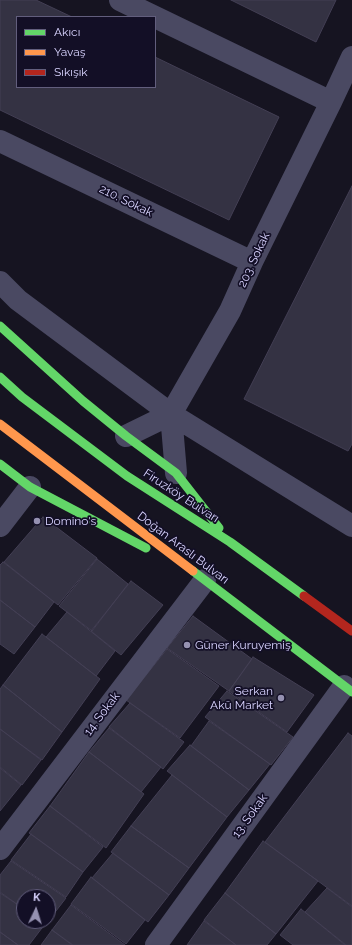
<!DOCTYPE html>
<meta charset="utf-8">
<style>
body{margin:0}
#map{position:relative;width:352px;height:945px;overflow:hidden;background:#161421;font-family:Raleway,sans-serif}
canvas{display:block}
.legend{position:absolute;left:16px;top:16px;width:140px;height:72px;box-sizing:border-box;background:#130f26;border:1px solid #625e7d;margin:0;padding:5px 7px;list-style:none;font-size:12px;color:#d9d4ff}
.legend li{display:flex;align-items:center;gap:8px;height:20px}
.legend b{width:20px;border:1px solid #625e7d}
.north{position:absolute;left:16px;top:889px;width:40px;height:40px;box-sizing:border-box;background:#130f26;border:1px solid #625e7d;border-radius:50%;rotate:4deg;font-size:11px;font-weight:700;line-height:16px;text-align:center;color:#d9d4ff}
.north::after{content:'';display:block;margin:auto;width:14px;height:18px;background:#9591b1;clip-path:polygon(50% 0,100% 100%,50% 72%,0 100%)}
</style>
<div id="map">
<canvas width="352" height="945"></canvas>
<ul class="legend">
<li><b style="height:5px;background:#63d668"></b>Akıcı</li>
<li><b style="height:5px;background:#ff974d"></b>Yavaş</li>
<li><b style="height:5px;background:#b3261e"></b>Sıkışık</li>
</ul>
<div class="north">K</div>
</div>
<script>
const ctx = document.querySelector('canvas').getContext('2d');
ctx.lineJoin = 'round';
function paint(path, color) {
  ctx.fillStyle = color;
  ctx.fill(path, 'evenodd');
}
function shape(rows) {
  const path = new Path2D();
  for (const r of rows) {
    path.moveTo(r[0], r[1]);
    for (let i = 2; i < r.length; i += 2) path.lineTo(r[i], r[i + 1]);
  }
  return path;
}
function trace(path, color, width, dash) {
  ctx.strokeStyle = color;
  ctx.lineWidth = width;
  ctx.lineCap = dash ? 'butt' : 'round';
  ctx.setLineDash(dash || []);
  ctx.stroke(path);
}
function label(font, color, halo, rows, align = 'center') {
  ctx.font = font + ' Raleway,sans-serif';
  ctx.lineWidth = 3.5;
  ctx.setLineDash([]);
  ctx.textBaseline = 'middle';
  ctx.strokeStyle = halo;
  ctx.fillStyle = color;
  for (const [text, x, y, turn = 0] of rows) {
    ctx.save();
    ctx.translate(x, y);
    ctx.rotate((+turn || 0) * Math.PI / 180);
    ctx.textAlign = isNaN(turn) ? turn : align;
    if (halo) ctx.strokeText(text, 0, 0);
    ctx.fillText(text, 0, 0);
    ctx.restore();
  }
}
const building = shape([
 [0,0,36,0,72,17,17,17,17,87,155,87,155,57,279,117,229,220,0,110,0,0],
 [231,0,336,0,316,42,231,0],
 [352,186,352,444,348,451,244,399,352,186],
 [43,517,97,558,58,605,4,562,43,517],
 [97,559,128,584,92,631,59,606,97,559],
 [3,562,54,602,35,627,0,600,0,565,3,562],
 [131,581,163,605,121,655,91,631,131,581],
 [0,600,35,627,14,654,0,644,0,600],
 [67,612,115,651,96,676,46,637,67,612],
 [193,616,252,659,229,691,167,648,193,616],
 [42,634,100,679,62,732,3,685,42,634],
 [167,649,219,686,180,738,126,700,167,649],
 [253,657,314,695,287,732,229,691,253,657],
 [3,685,62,732,42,760,0,729,0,689,3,685],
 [227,691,293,737,271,765,205,717,227,691],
 [130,703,184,742,163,769,109,727,130,703],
 [209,721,270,764,249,790,191,746,209,721],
 [109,728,161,767,141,792,89,752,109,728],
 [0,729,41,760,22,785,0,767,0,729],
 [348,733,352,736,352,906,265,842,348,733],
 [190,745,249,790,227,817,167,771,190,745],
 [89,752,144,794,106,848,50,806,89,752],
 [0,768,21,785,0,811,0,768],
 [172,775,227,817,189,868,131,826,172,775],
 [50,806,103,847,83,872,29,833,50,806],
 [131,826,189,868,169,895,111,852,131,826],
 [31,834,83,872,66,897,11,860,31,834],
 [263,841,318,881,276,934,225,893,263,841],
 [113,853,169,895,148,922,92,878,113,853],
 [11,861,66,898,46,924,41,921,48,921,48,897,24,897,24,909,0,892,0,875,11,861],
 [91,877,145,920,126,944,71,904,91,877],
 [327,888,352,907,352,945,346,945,305,912,327,888],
 [0,893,24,909,24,921,40,921,45,924,29,945,18,945,0,932,0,893],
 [225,893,276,934,267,945,236,945,204,920,225,893],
 [71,905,125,945,73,945,52,930,71,905],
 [301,909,345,945,293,945,280,935,301,909],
 [204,921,236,945,187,945,204,921],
 [52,930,72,945,41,945,52,930],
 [0,932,18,945,0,945,0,932]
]);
paint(building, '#343243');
trace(building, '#433f54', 1);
trace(shape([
 [120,0,331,102],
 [0,141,252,262],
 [0,282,18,300,171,414,352,526],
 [171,414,176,473],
 [126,436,171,414,230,311,252,262,331,102,352,57],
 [0,526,30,487],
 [0,849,205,580],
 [156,945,344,686]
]), '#4a4962', 22);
trace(shape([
 [0,326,83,401,126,436,176,473,219,528],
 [0,377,22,397,127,476,230,542,304,596],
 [0,464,30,487,146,548],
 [193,571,352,692]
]), '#63d668', 9);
trace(shape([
 [0,424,193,571]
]), '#ff974d', 9);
trace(shape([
 [304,596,352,631]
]), '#b3261e', 9);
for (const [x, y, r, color] of [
 [37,521,4,"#9591b1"],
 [187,645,4,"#9591b1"],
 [281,698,4,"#9591b1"]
]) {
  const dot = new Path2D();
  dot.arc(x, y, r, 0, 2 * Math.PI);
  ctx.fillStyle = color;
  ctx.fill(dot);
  trace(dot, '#130f26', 1.5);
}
label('12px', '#d9d4ff', '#130f26', [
 ["210. Sokak",126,201,26],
 ["203. Sokak",254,260,-65],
 ["Firuzköy Bulvarı",181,496,33],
 ["Doğan Araslı Bulvarı",183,548,37],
 ["14. Sokak",102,714,-53],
 ["13. Sokak",250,816,-54]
]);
label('12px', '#d9d4ff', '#130f26', [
 ["Domino's",45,521],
 ["Güner Kuruyemiş",195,645],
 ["Serkan",273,691,"right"],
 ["Akü Market",273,705,"right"]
], 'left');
</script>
